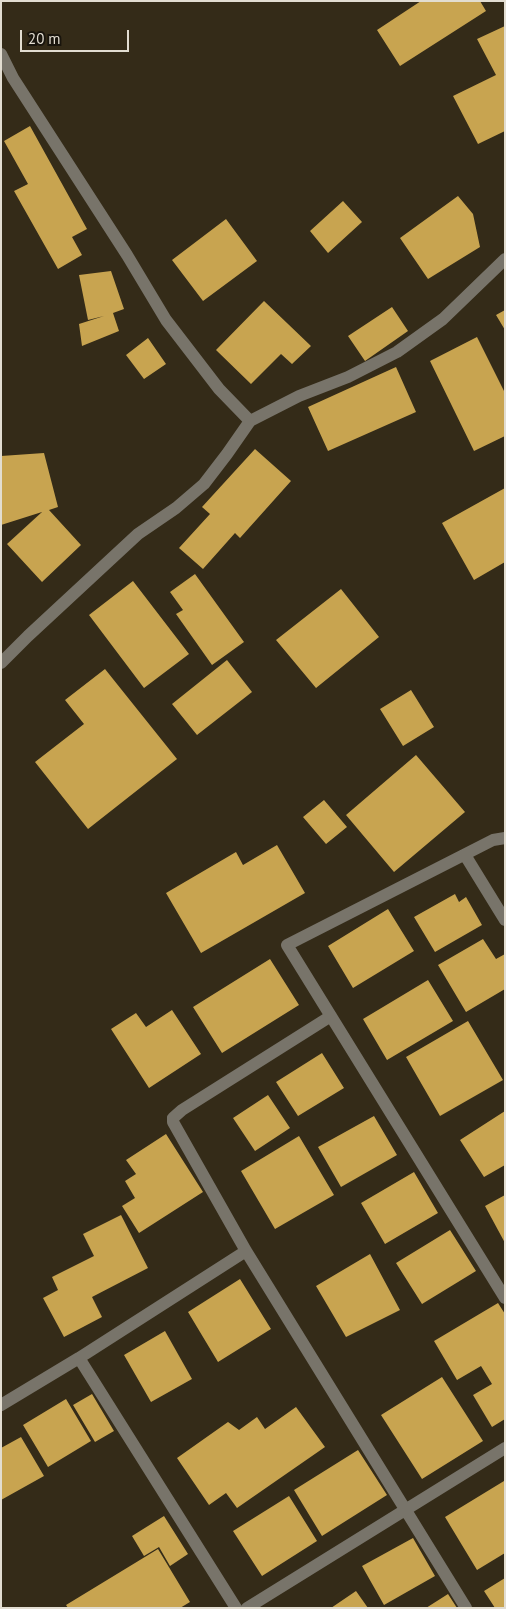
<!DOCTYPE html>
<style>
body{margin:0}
#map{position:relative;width:506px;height:1609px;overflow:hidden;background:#342b18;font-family:"PT Sans",sans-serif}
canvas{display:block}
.frame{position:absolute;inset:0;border:2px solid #e2ddd1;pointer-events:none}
.scale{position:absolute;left:20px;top:30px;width:109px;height:22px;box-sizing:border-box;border:2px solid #e2ddd1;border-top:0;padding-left:6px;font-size:15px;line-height:18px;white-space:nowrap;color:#e2ddd1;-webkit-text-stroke:4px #18140c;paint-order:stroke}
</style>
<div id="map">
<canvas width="506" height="1609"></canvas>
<div class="frame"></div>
<div class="scale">20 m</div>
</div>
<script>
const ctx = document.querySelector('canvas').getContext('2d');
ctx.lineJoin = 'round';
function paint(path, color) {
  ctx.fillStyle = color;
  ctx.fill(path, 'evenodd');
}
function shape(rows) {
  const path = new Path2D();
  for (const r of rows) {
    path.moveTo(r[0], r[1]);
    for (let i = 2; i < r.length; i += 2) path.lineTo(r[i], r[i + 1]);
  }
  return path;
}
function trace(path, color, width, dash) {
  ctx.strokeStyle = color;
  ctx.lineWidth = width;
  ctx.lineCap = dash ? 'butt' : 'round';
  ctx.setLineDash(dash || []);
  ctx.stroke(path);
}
paint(shape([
 [421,1,480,1,486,11,400,66,377,30],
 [505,26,505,131,478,144,453,96,496,75,477,39],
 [30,126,87,229,72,237,82,255,58,269,14,191,28,184,4,141],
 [458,196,473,214,480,247,428,279,400,238],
 [343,201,362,222,328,253,310,231],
 [226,219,257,261,203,301,172,260],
 [111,271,124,309,113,313,119,331,82,346,79,324,104,316,88,320,79,275],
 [264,301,311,346,292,364,281,354,251,384,216,350],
 [392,307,408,331,365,361,348,336],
 [505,310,505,330,496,315],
 [477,337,505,393,505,436,474,451,430,361],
 [148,338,166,364,144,379,126,355],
 [396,367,416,412,328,451,308,407],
 [255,449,291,481,240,538,235,533,203,569,179,548,210,514,202,507],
 [44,453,58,507,49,510,81,545,42,582,7,544,42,512,1,525,1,456],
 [505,488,505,562,474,580,442,523],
 [195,574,244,642,212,665,176,614,183,610,170,592],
 [133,581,189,654,144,688,89,615],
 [341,589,379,637,316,688,276,640],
 [227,660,252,692,197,735,172,704],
 [105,669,177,759,88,829,35,762,84,724,65,700],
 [411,690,434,727,403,746,380,709],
 [416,755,465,812,394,872,346,815],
 [324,800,347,827,326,844,303,817],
 [277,845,305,893,201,953,166,893,236,852,243,865],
 [455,894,459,902,466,897,482,925,435,952,414,917],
 [388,909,414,951,353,988,328,946],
 [483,939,496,959,505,954,505,989,466,1012,438,965],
 [270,959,299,1005,222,1053,193,1007],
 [428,980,453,1021,387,1060,363,1019],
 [172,1010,201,1054,149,1088,111,1029,136,1013,146,1027],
 [468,1021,503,1080,440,1116,406,1057],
 [322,1053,344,1088,298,1116,276,1082],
 [268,1095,290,1128,255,1151,233,1118],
 [505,1111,505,1165,484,1177,460,1140],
 [374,1116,397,1155,341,1187,318,1147],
 [166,1134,203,1192,139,1233,122,1206,135,1198,125,1181,136,1174,126,1160],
 [299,1136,334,1195,275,1229,241,1171],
 [414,1172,438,1213,385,1244,361,1203],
 [505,1195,505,1243,485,1206],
 [121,1215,148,1268,92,1297,102,1317,64,1337,43,1298,58,1290,52,1277,94,1256,83,1234],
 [450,1230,476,1271,422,1304,396,1263],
 [370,1254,400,1310,346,1337,316,1286],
 [240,1279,271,1329,218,1362,188,1312],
 [498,1303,505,1314,505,1419,492,1427,473,1395,492,1384,481,1366,457,1380,434,1341],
 [165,1331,192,1379,151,1402,124,1355],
 [442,1377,483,1441,422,1479,381,1415],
 [92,1394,114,1431,95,1442,73,1405],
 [66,1399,91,1441,48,1467,23,1425],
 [296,1407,325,1447,237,1508,226,1493,209,1505,177,1458,228,1422,239,1430,257,1417,265,1429],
 [21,1437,44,1476,1,1500,1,1448],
 [358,1450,387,1495,322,1536,294,1490],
 [504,1481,505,1553,477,1570,445,1517],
 [289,1496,317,1541,262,1576,233,1531],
 [164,1516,188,1554,170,1566,159,1547,144,1556,132,1536],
 [413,1538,435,1576,384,1605,362,1566],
 [158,1549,190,1602,180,1608,68,1608,66,1605],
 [505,1578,505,1608,495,1608,484,1591],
 [356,1591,368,1608,331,1608],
 [448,1594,457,1608,426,1608]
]), '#c8a450');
trace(shape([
 [1,54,13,78,127,255,166,320,219,389,250,421],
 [1,663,28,636,138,534,176,508,204,484,227,454,250,421,299,396,348,377,397,352,443,319,505,259],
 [505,838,493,840,287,945,505,1298],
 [465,855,505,920],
 [331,1016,182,1110,173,1118,173,1122,246,1251,466,1608],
 [79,1358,246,1251],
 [1,1405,79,1358,236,1608],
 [247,1608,505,1448]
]), '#78746a', 12);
</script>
